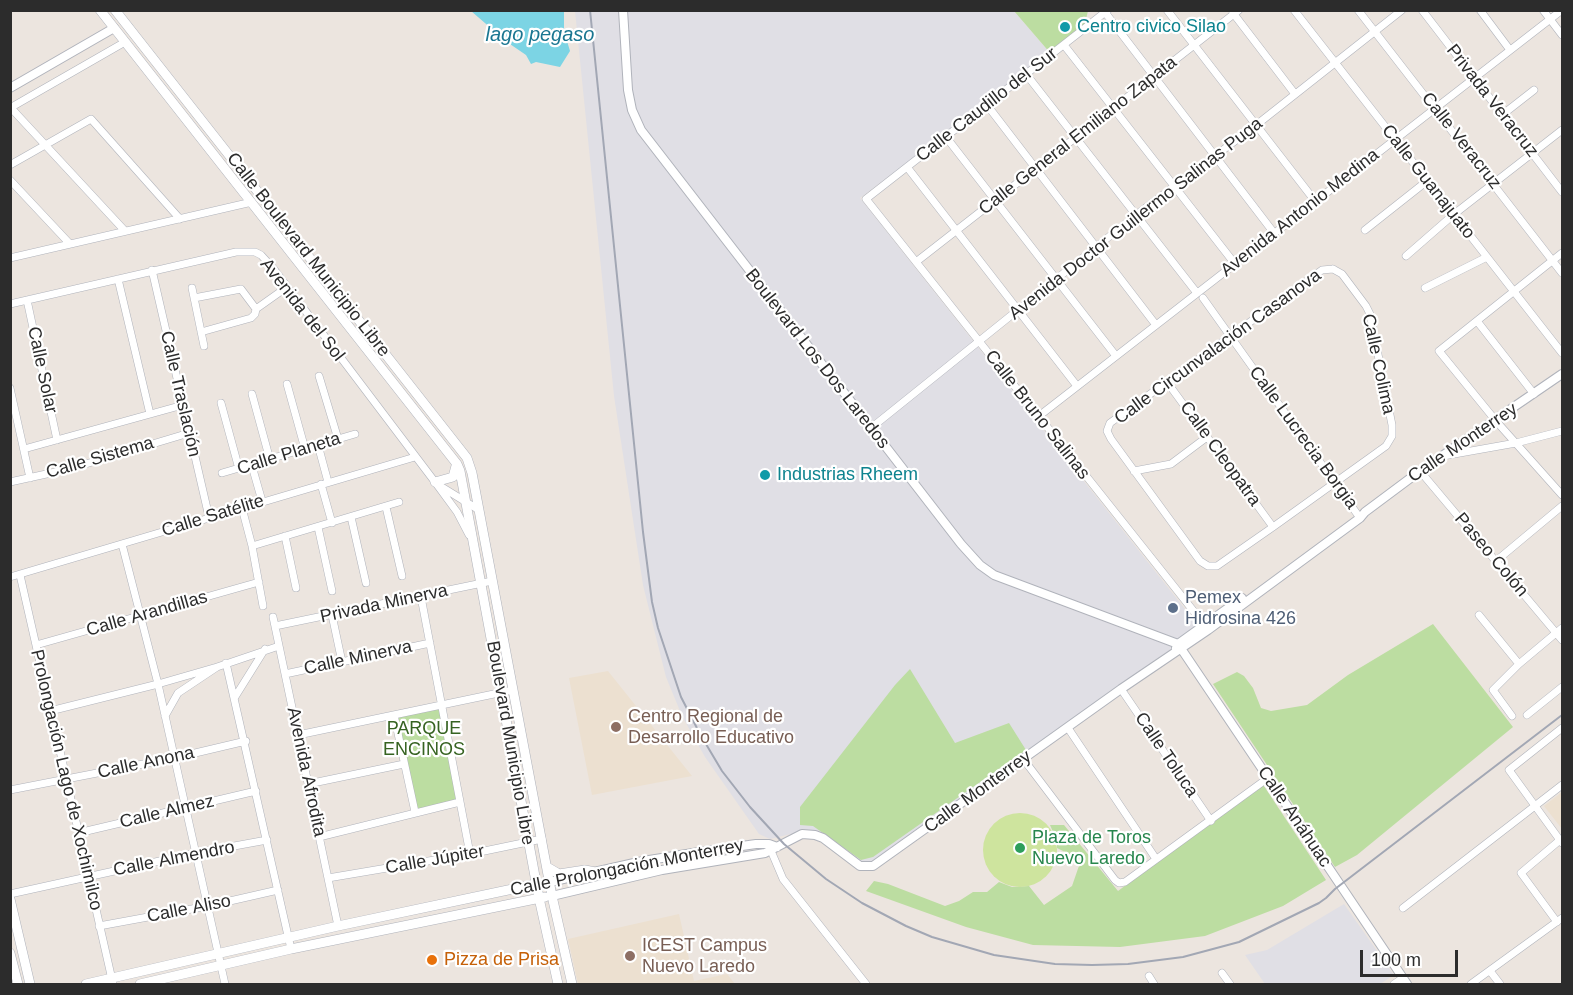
<!DOCTYPE html>
<meta charset="utf-8">
<style>
body{margin:0}
#map{position:relative;width:1573px;height:995px;overflow:hidden;background:#ece5df;font-family:Helvetica,sans-serif}
canvas{display:block}
.frame{position:absolute;inset:0;border:12px solid #2c2c2c;pointer-events:none}
.scale{position:absolute;left:1360px;top:950px;width:98px;height:27px;box-sizing:border-box;border:3px solid #2c2c2c;border-top:0;padding-left:8px;font-size:18px;line-height:21px;white-space:nowrap;color:#2c2c2c;-webkit-text-stroke:4px #fff;paint-order:stroke}
</style>
<div id="map">
<canvas width="1573" height="995"></canvas>
<div class="frame"></div>
<div class="scale">100 m</div>
</div>
<script>
const ctx = document.querySelector('canvas').getContext('2d');
ctx.lineJoin = 'round';
function paint(path, color) {
  ctx.fillStyle = color;
  ctx.fill(path, 'evenodd');
}
function shape(rows) {
  const path = new Path2D();
  for (const r of rows) {
    if (r.length === 3) {
      path.moveTo(r[0] + r[2], r[1]);
      path.arc(r[0], r[1], r[2], 0, 2 * Math.PI);
      continue;
    }
    path.moveTo(r[0], r[1]);
    for (let i = 2; i < r.length; i += 2) path.lineTo(r[i], r[i + 1]);
  }
  return path;
}
function trace(path, color, width, dash) {
  ctx.strokeStyle = color;
  ctx.lineWidth = width;
  ctx.lineCap = dash ? 'butt' : 'round';
  ctx.setLineDash(dash || []);
  ctx.stroke(path);
}
function label(font, color, halo, rows, align = 'center') {
  ctx.font = font + ' Helvetica,sans-serif';
  ctx.lineWidth = 4.5;
  ctx.setLineDash([]);
  ctx.textBaseline = 'middle';
  ctx.strokeStyle = halo;
  ctx.fillStyle = color;
  for (const [text, x, y, turn = 0] of rows) {
    ctx.save();
    ctx.translate(x, y);
    ctx.rotate((+turn || 0) * Math.PI / 180);
    ctx.textAlign = isNaN(turn) ? turn : align;
    if (halo) ctx.strokeText(text, 0, 0);
    ctx.fillText(text, 0, 0);
    ctx.restore();
  }
}
paint(shape([
 [575,11,1014,11,1051,54,860,198,1200,628,867,870,815,831,803,831,770,839,759,834,705,757,682,716,666,677,643,585,614,396],
 [1344,904,1394,975,1380,984,1265,984,1245,955,1267,950]
]), '#e0dfe5');
paint(shape([
 [608,671,692,776,592,795,569,678],
 [1562,792,1562,829,1544,806],
 [679,914,694,981,727,974,735,984,578,984,568,939]
]), '#ece0d0');
paint(shape([
 [1014,11,1088,11,1084,27,1051,54],
 [1433,624,1513,727,1357,855,1335,867,1213,684,1237,672,1244,676,1253,688,1261,708,1271,711,1307,705,1348,675],
 [910,669,955,743,1009,723,1026,750,873,857,861,860,813,826,800,825,800,807,895,685],
 [442,705,460,802,415,812,394,715],
 [1262,783,1326,880,1283,906,1205,936,1120,947,1033,945,966,927,866,891,874,881,888,884,945,906,959,901,973,892,987,892,999,882,1012,887,1029,886,1044,905,1072,886,1081,860,1057,848,1057,841,1050,825,1064,825,1118,891]
]), '#bcdda1');
paint(shape([
 [1020,850,37]
]), '#cee49e');
paint(shape([
 [471,11,564,11,564,31,570,51,560,67,536,62,531,64,526,55,507,42]
]), '#7cd4e4');
const minor = shape([
 [1108,10,866,199,1207,628],
 [1167,10,1315,201],
 [1294,10,1562,353],
 [1358,10,1562,273],
 [1422,10,1562,192],
 [1480,10,1510,50],
 [1543,10,1562,35],
 [1104,11,1274,233],
 [1233,13,1295,94],
 [1064,45,1235,264],
 [1026,74,1197,293],
 [987,105,1156,325],
 [10,108,125,42],
 [11,108,125,231],
 [1502,115,1534,90],
 [946,137,1116,356],
 [10,165,91,119,180,219],
 [907,167,1077,386],
 [10,180,70,244],
 [1365,230,1427,181],
 [1562,253,1439,351,1496,421,1562,495],
 [1406,256,1453,215,1562,130],
 [10,258,252,202],
 [916,262,1239,10],
 [1333,269,1342,274,1366,306,1370,314,1392,425,1392,436,1386,446,1273,527,1217,566,1208,566,1200,561,1111,439,1107,431,1110,423,1322,270,1333,269],
 [152,270,209,517],
 [118,279,150,414],
 [192,288,204,346],
 [1425,288,1487,257],
 [194,298,241,289,256,309],
 [1203,298,1360,518],
 [27,300,57,440],
 [10,304,236,252,255,252,261,255,273,268,435,482,457,512,469,535],
 [1477,321,1534,394],
 [201,332,251,318,255,314,256,309,287,287],
 [319,376,338,439],
 [1167,382,1273,527],
 [287,384,305,449],
 [10,388,30,478],
 [252,394,270,460],
 [221,403,239,469],
 [1039,416,1562,10],
 [871,428,1136,215,1255,126,1402,10],
 [318,445,328,482],
 [24,449,183,405],
 [1443,456,1516,443,1562,431],
 [252,466,262,501],
 [1134,471,1171,464,1207,437],
 [1420,471,1562,640],
 [222,473,355,434],
 [10,482,69,469,189,433],
 [321,484,332,523],
 [440,486,479,510],
 [386,507,402,576],
 [242,508,252,546,263,606],
 [351,517,366,583],
 [318,527,332,591],
 [285,536,296,588],
 [122,544,158,684,225,984],
 [252,546,399,502],
 [1496,561,1562,506],
 [20,575,113,984],
 [10,577,415,457],
 [421,597,470,854],
 [332,615,342,662],
 [1479,615,1519,664],
 [273,617,338,926],
 [275,626,492,581],
 [36,645,259,582],
 [226,663,291,949],
 [285,674,430,643],
 [1121,689,1211,821],
 [235,697,265,649],
 [50,711,158,684,217,667],
 [394,715,415,812],
 [1527,715,1562,687],
 [165,716,178,693,217,667,279,646],
 [1512,716,1493,690,1519,664,1562,628],
 [1068,728,1156,859],
 [1562,728,1509,770,1562,843],
 [298,735,513,690],
 [1024,760,1115,880,1119,883,1125,882,1268,778],
 [308,784,404,764],
 [10,790,174,758,246,741],
 [78,833,256,791],
 [319,837,460,802],
 [769,846,783,879,866,984],
 [328,878,470,854,542,839],
 [10,894,196,853,267,840],
 [1403,908,1562,785],
 [1557,922,1521,873,1560,840],
 [99,926,208,906,278,890],
 [1490,971,1500,984],
 [1222,973,1230,984],
 [1149,976,1154,984],
 [1394,984,1403,978],
 [1471,984,1562,918]
]);
const tertiary = shape([
 [623,10,628,90,632,110,641,130,961,544,980,565,994,575,1178,644,1407,984],
 [10,88,114,28],
 [1176,648,1178,644,1242,598],
 [550,882,643,861,699,852,756,844,769,844,777,847],
 [552,896,662,870,765,853,802,834,815,835,823,838,860,866,873,866,1121,689,1208,630,1360,518,1365,512,1420,471,1562,374]
]);
const secondary = shape([
 [100,10,457,464,460,471,539,898,558,984],
 [115,10,467,458,472,473,552,896,572,984],
 [435,482,453,477,456,466],
 [547,867,559,874,585,870,595,872],
 [10,899,30,984],
 [10,953,18,984],
 [86,984,338,926,541,883],
 [140,984,291,949,545,897]
]);
trace(minor, '#b0b3bb', 8);
trace(tertiary, '#b0b3bb', 10);
trace(secondary, '#b0b3bb', 10);
trace(minor, '#fff', 7);
trace(tertiary, '#fff', 8);
trace(secondary, '#fff', 9);
trace(shape([
 [590,10,643,532,652,602,658,628,681,697,700,734,722,771,750,807,784,844,826,879,862,903,906,926,932,937,994,955,1055,964,1092,965,1128,964,1183,957,1239,942,1319,903,1326,898,1335,889,1562,715]
]), '#a2a7b4', 2);
for (const [x, y, r, color] of [
 [1065,27,6,"#0f9aa8"],
 [765,475,6,"#0f9aa8"],
 [1173,608,6,"#5c6f8a"],
 [616,727,6,"#8d6e63"],
 [1020,848,6,"#2e9e5b"],
 [630,956,6,"#8d6e63"],
 [432,960,6,"#e8710a"]
]) {
  const dot = new Path2D();
  dot.arc(x, y, r, 0, 2 * Math.PI);
  ctx.fillStyle = color;
  ctx.fill(dot);
  trace(dot, '#fff', 2);
}
label('18px', '#0d838f', '#fff', [
 ["Centro civico Silao",1077,27],
 ["Industrias Rheem",777,475]
], 'left');
label('18px', '#2c2c2c', '#fff', [
 ["Privada Veracruz",1492,101,52],
 ["Calle Caudillo del Sur",987,105,-38],
 ["Calle General Emiliano Zapata",1078,136,-38],
 ["Calle Veracruz",1461,141,52],
 ["Calle Guanajuato",1428,182,52],
 ["Avenida Antonio Medina",1300,213,-38],
 ["Avenida Doctor Guillermo Salinas Puga",1136,219,-38],
 ["Calle Boulevard Municipio Libre",308,255,52],
 ["Avenida del Sol",302,310,52],
 ["Calle Circunvalación Casanova",1218,347,-36],
 ["Boulevard Los Dos Laredos",817,359,52],
 ["Calle Colima",1378,364,78],
 ["Calle Solar",42,370,78],
 ["Calle Traslación",180,394,77],
 ["Calle Bruno Salinas",1037,415,52],
 ["Calle Lucrecia Borgia",1303,438,54],
 ["Calle Monterrey",1463,443,-34],
 ["Calle Planeta",289,454,-17],
 ["Calle Cleopatra",1220,454,54],
 ["Calle Sistema",100,458,-16],
 ["Calle Satélite",213,516,-17],
 ["Paseo Colón",1491,555,50],
 ["Privada Minerva",384,604,-12],
 ["Calle Arandillas",147,614,-16],
 ["Calle Minerva",358,658,-12],
 ["Boulevard Municipio Libre",510,743,80],
 ["Calle Toluca",1166,755,56],
 ["Calle Anona",146,763,-12],
 ["Avenida Afrodita",306,772,78],
 ["Prolongación Lago de Xochimilco",66,780,77],
 ["Calle Monterrey",978,792,-36],
 ["Calle Almez",167,812,-13],
 ["Calle Anáhuac",1294,817,56],
 ["Calle Almendro",174,859,-11],
 ["Calle Júpiter",435,860,-10],
 ["Calle Prolongación Monterrey",627,868,-11],
 ["Calle Aliso",189,909,-11]
]);
label('18px', '#4e5e75', '#fff', [
 ["Pemex",1185,598],
 ["Hidrosina 426",1185,619]
], 'left');
label('18px', '#785e54', '#fff', [
 ["Centro Regional de",628,717],
 ["Desarrollo Educativo",628,738],
 ["ICEST Campus",642,946],
 ["Nuevo Laredo",642,967]
], 'left');
label('18px', '#366321', '#fff', [
 ["PARQUE",424,729],
 ["ENCINOS",424,750]
]);
label('18px', '#27864d', '#fff', [
 ["Plaza de Toros",1032,838],
 ["Nuevo Laredo",1032,859]
], 'left');
label('18px', '#c56008', '#fff', [
 ["Pizza de Prisa",444,960]
], 'left');
label('italic 20px', '#1a7691', '#fff', [
 ["lago pegaso",540,35]
]);
</script>
